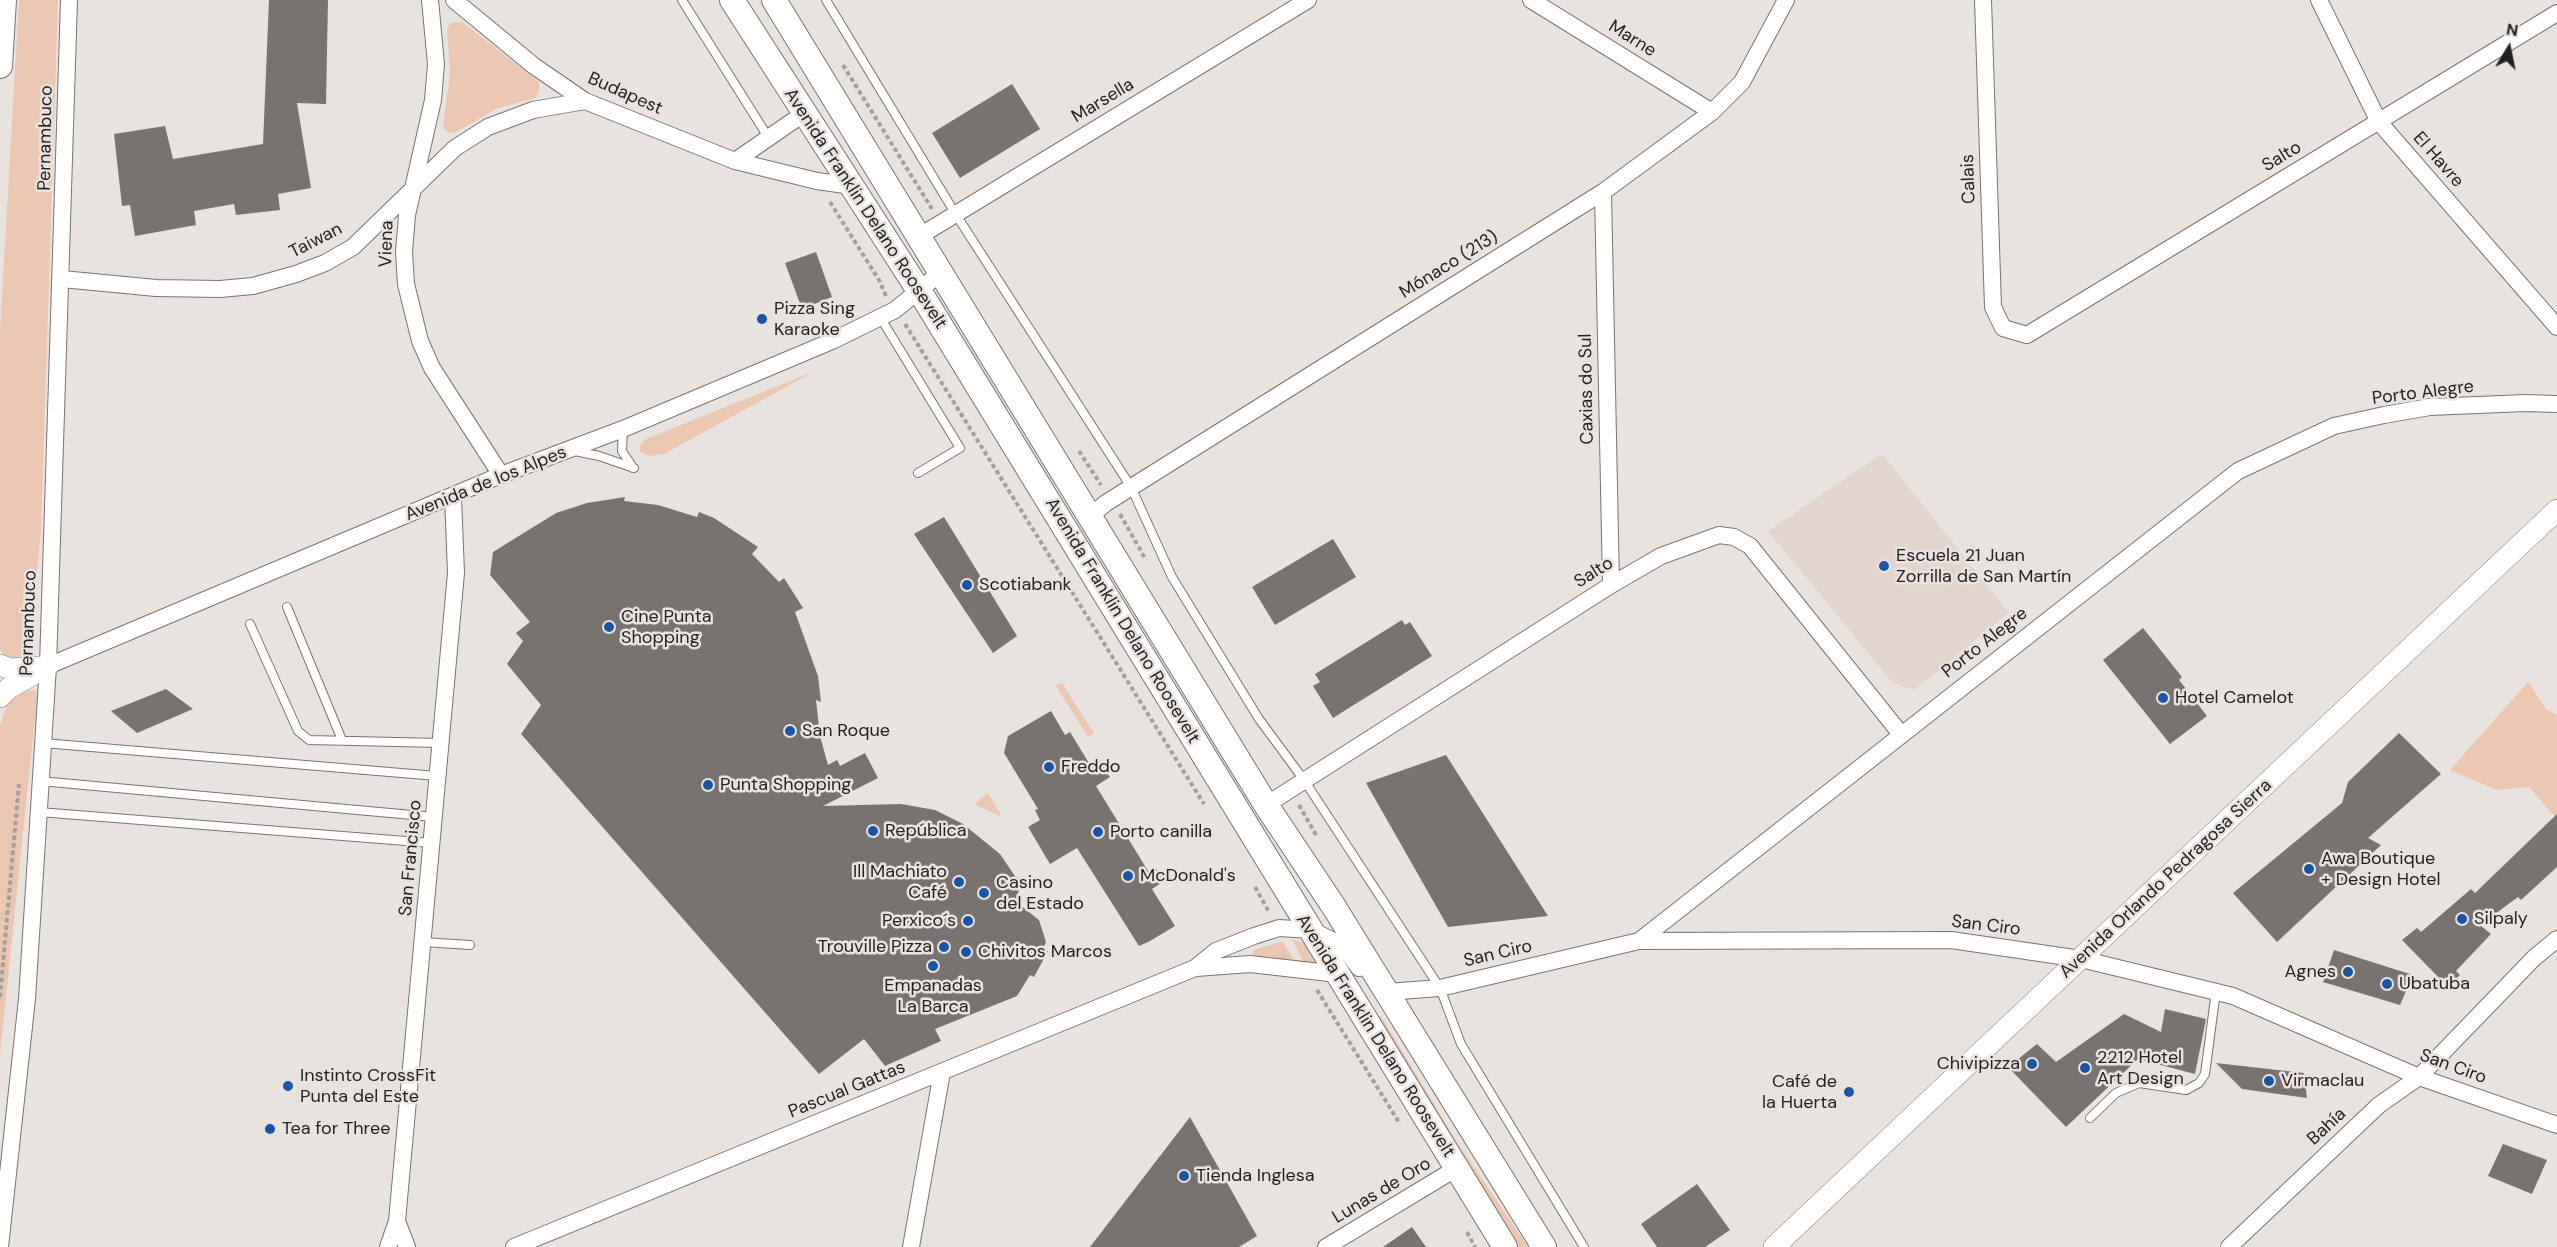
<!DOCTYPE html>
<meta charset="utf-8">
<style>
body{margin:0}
#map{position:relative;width:2557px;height:1247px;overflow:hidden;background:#e9e3e0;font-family:"DM Sans",sans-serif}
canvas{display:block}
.north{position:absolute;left:2479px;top:18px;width:60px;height:60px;-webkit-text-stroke:4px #e9e3e0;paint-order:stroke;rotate:10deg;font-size:16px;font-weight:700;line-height:24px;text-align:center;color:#242221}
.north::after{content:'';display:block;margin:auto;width:21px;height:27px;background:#242221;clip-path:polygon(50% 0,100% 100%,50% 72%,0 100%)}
</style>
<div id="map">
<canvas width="2557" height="1247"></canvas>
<div class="north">N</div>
</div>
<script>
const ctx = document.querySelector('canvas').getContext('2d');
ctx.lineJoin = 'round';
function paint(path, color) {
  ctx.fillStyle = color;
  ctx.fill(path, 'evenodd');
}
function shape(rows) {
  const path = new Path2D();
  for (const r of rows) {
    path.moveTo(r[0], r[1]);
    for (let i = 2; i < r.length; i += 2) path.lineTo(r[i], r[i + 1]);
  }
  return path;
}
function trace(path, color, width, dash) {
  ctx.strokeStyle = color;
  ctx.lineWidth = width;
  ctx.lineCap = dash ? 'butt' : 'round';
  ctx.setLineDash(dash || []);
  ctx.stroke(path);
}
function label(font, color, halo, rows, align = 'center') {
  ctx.font = font + ' "DM Sans",sans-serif';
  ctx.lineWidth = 5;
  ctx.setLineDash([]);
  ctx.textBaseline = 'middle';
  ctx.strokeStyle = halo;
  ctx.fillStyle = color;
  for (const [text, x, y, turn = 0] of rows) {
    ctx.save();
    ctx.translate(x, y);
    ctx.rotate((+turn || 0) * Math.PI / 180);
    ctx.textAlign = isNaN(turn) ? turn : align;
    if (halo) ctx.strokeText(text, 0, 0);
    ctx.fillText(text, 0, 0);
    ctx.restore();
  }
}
paint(shape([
 [1882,454,2009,613,1914,690,1892,682,1768,531]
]), '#e2d5ce');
paint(shape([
 [19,0,58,0,41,532,29,652,16,658,3,655,0,649,0,331],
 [451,22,462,22,539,82,539,92,535,98,496,109,456,132,449,133,443,128,450,73,447,29],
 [815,371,664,454,649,456,640,452,639,447,644,440],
 [2528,682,2546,709,2557,715,2557,819,2529,787,2497,790,2450,770],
 [1062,683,1094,733,1088,737,1056,686],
 [38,690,9,968,0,1057,0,725,8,703,24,691],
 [988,793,1002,817,974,804],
 [1292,940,1305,943,1317,964,1304,962],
 [1282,941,1295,961,1255,956,1252,953,1254,950],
 [1377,1016,1381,1016,1455,1139,1528,1247,1519,1247]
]), '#ebc6b1');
paint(shape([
 [269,0,328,0,326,104,297,103,311,188,278,194,280,210,236,215,234,204,194,211,196,225,135,236,130,205,122,206,114,134,165,126,173,159,263,144],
 [1012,84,1040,129,960,178,932,133],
 [816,252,832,297,802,309,785,263],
 [625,497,624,501,658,505,697,517,699,512,714,518,758,547,752,554,779,582,784,578,803,608,795,612,818,676,821,702,816,700,820,736,828,765,837,760,840,766,865,753,878,778,823,806,901,804,935,810,963,824,1000,854,1021,885,1015,901,1039,920,1046,942,1043,949,1048,951,1034,977,1030,975,1017,996,935,1029,941,1041,885,1066,864,1039,819,1074,521,734,541,705,507,664,523,641,516,633,530,622,490,575,493,552,556,513,587,503],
 [944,517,1017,636,993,653,914,534],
 [1333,539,1356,577,1275,625,1252,587],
 [1402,620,1405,625,1410,622,1432,656,1333,718,1313,686,1320,682,1315,674],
 [2143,628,2182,677,2179,680,2207,716,2170,744,2103,660],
 [166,689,193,709,137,733,111,711],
 [1051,711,1065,735,1070,732,1092,768,1101,763,1110,777,1096,786,1148,871,1155,867,1164,881,1152,889,1175,926,1150,941,1139,946,1077,848,1050,864,1028,827,1040,820,1035,810,1038,809,1004,753,1008,736],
 [2399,733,2441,774,2368,838,2381,845,2277,942,2233,893,2342,803,2348,782],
 [1446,755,1548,916,1448,927,1366,783],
 [2557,814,2557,867,2521,900,2518,897,2480,925,2491,934,2456,971,2460,975,2448,987,2402,940,2417,928,2421,932,2471,889,2475,893],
 [2334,950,2413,975,2400,1005,2323,982],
 [2165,1009,2206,1019,2195,1074,2138,1059,2066,1127,2008,1067,2037,1044,2056,1062,2124,1014,2161,1032],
 [2216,1063,2304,1073,2307,1098,2242,1089],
 [1190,1117,1257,1236,1239,1247,1090,1247],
 [2503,1144,2547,1160,2532,1194,2488,1176],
 [1697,1184,1730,1230,1705,1247,1657,1247,1641,1224],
 [1412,1227,1426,1247,1383,1247]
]), '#787371');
const service = shape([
 [682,0,768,137],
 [826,0,955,213,1131,487,1172,577,1259,719,1304,780,1440,988,1461,1044,1584,1247],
 [880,317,960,448,918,473],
 [623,429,622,451,633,468],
 [575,451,599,456,634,468],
 [287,607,342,740],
 [250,624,298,731,309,740,440,743],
 [43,743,437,776],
 [40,781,434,817],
 [39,812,431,843],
 [423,942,470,945],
 [2090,1118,2116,1093,2139,1083,2186,1090,2199,1083,2205,1074,2216,991]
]);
const minor = shape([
 [430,0,436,64,433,100,407,215,404,252,406,284,420,341,432,368,501,475],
 [454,0,534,66,585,101,735,161,817,181,852,186],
 [1531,0,1712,112],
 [1983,0,1993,307,2003,328,2027,335,2557,13],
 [2319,0,2379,122,2557,327],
 [735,161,803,114],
 [1603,192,1611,585],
 [918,237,1308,0],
 [62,279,156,288,220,289,253,286,296,274,325,263,353,247,455,148,488,127,533,110,585,101],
 [1089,517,1106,503,1603,192,1712,112,1742,82,1786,0],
 [48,666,501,475,623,429,832,341,895,310,939,274],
 [1266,805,1611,585,1661,556,1719,535,1734,537,1750,546,1900,733],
 [1639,941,2238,471,2334,426,2384,415,2430,407,2525,403,2557,404],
 [1196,968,1250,964,1338,974],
 [1387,992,1440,988,1639,941,1951,940,2081,959,2233,996,2419,1077,2557,1125],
 [397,1221,407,1247],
 [0,1247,27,999,48,666,69,0],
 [388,1247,397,1221,456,573,453,497],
 [514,1247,1195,968,1216,951,1254,936,1279,928,1311,930,1342,945,1359,968],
 [911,1247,942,1072],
 [1326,1247,1457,1168],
 [2229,1247,2379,1105,2419,1077,2534,958,2557,939]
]);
const tertiary = shape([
 [0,665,11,669,41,667],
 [0,697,9,688,48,666],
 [1774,1247,2557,510]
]);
const secondary = shape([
 [732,0,925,300,1505,1247],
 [774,0,1266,805,1334,907,1544,1247],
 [0,66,4,0]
]);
trace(service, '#787370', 10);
trace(minor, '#787370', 18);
trace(tertiary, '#787370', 22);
trace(secondary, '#787370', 26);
trace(shape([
 [843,65,932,209],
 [830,202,879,280,886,296],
 [905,324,1204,804],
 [1079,451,1101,485],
 [1120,514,1146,560],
 [1299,805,1316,835],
 [1255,887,1269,912],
 [1317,990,1400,1124],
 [0,997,19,784],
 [1467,1232,1475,1247]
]), '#a49f9d', 4, [4.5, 3]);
trace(service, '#fff', 8);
trace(minor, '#fff', 16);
trace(tertiary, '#fff', 21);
trace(secondary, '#fff', 24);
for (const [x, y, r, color] of [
 [762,319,6,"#1954a5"],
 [1884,566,6,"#1954a5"],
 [967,585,6,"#1954a5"],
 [609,627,6,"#1954a5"],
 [2163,698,6,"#1954a5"],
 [790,731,6,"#1954a5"],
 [1049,767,6,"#1954a5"],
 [708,785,6,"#1954a5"],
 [873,831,6,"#1954a5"],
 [1098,832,6,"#1954a5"],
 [2309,869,6,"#1954a5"],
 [1128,876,6,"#1954a5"],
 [959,882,6,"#1954a5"],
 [984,893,6,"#1954a5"],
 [2462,919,6,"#1954a5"],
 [968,921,6,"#1954a5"],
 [944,947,6,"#1954a5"],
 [966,952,6,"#1954a5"],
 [933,966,6,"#1954a5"],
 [2348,972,6,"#1954a5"],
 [2387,984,6,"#1954a5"],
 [2032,1064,6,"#1954a5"],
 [2085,1068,6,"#1954a5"],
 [2269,1081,6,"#1954a5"],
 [288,1086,6,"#1954a5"],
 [1849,1092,6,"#1954a5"],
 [270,1129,6,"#1954a5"],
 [1184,1176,6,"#1954a5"]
]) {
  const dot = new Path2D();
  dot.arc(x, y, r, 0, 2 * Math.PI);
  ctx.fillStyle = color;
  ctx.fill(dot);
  trace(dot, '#e9e3e0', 2);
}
label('18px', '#242221', '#e9e3e0', [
 ["Marne",1632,39,32],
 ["Budapest",625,94,24],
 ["Marsella",1103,101,-31],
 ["Pernambuco",46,138,-89],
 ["Salto",2282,157,-31],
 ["El Havre",2438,160,49],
 ["Calais",1969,179,-92],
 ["Avenida Franklin Delano Roosevelt",865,209,57],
 ["Taiwan",316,241,-27],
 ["Viena",387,244,-88],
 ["Mónaco (213)",1449,265,-32],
 ["Caxias do Sul",1587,389,-91],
 ["Porto Alegre",2423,393,-7],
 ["Avenida de los Alpes",486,484,-22],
 ["Salto",1594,573,-32],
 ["Avenida Franklin Delano Roosevelt",1122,621,59],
 ["Pernambuco",29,623,-88],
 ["Porto Alegre",1985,643,-38],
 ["San Francisco",411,858,-85],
 ["Avenida Orlando Pedragosa Sierra",2166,879,-43],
 ["San Ciro",1986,926,7],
 ["San Ciro",1498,954,-13],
 ["Avenida Franklin Delano Roosevelt",1375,1036,58],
 ["San Ciro",2453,1067,20],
 ["Pascual Gattas",847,1090,-22],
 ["Bahía",2327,1127,-43],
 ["Lunas de Oro",1382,1191,-31]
]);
label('18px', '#242221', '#e9e3e0', [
 ["Pizza Sing",774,309],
 ["Karaoke",774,330],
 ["Escuela 21 Juan",1896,556],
 ["Zorrilla de San Martín",1896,577],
 ["Scotiabank",979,585],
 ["Cine Punta",621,617],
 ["Shopping",621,638],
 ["Hotel Camelot",2175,698],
 ["San Roque",802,731],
 ["Freddo",1061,767],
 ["Punta Shopping",720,785],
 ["República",885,831],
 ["Porto canilla",1110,832],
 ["Awa Boutique",2321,859],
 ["+ Design Hotel",2321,880],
 ["Ill Machiato",947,872,"right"],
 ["Café",947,893,"right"],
 ["McDonald's",1140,876],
 ["Casino",996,883],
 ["del Estado",996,904],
 ["Silpaly",2474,919],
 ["Perxico´s",956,921,"right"],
 ["Trouville Pizza",932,947,"right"],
 ["Chivitos Marcos",978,952],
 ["Agnes",2336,972,"right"],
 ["Ubatuba",2399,984],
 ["Empanadas",933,986,"center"],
 ["La Barca",933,1007,"center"],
 ["2212 Hotel",2097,1058],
 ["Art Design",2097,1079],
 ["Chivipizza",2020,1064,"right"],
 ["Instinto CrossFit",300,1076],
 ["Punta del Este",300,1097],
 ["Virmaclau",2281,1081],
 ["Café de",1837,1082,"right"],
 ["la Huerta",1837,1103,"right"],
 ["Tea for Three",282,1129],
 ["Tienda Inglesa",1196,1176]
], 'left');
</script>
